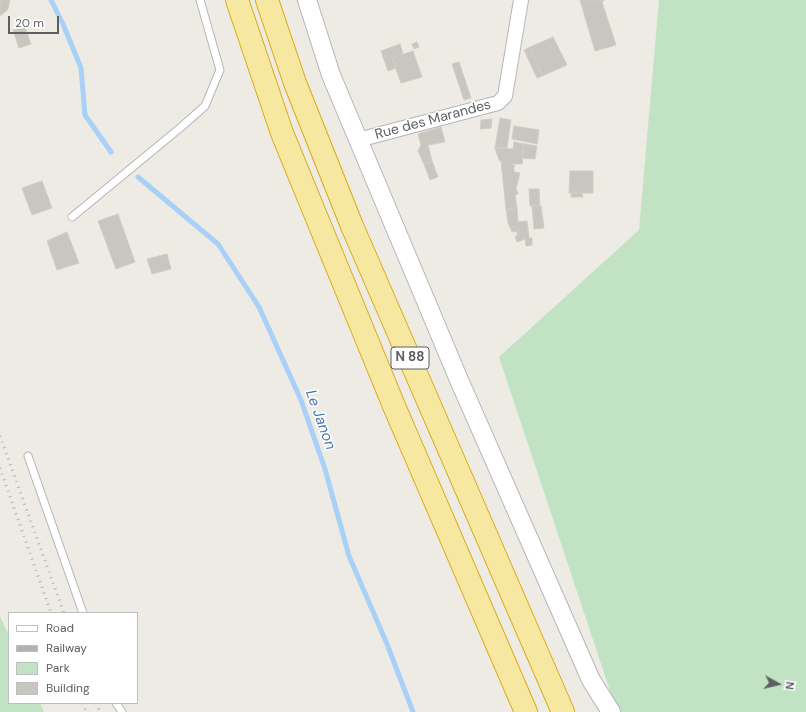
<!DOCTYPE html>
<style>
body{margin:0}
#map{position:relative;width:806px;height:712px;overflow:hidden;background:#edebe4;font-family:"DM Sans",sans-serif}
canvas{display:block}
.legend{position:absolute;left:8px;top:612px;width:130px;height:92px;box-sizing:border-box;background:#fff;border:1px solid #bebfc1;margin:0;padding:5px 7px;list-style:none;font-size:12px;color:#5c5e63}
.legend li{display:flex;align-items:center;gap:8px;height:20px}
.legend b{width:20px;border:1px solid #bebfc1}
.north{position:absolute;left:758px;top:664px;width:40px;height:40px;-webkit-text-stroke:3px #fff;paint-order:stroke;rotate:98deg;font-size:11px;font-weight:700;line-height:16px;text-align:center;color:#5c5e63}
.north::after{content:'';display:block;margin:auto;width:14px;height:18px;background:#5c5e63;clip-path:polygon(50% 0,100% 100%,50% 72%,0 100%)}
.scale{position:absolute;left:8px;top:16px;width:51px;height:18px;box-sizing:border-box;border:2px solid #5c5e63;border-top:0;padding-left:5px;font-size:12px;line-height:14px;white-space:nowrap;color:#5c5e63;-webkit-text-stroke:3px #fff;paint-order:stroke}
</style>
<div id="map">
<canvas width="806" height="712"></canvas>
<ul class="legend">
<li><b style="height:5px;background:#fff"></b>Road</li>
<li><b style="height:5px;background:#b2b2b3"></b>Railway</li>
<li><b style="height:11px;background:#c2e2c4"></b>Park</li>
<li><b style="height:11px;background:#c8c6c0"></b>Building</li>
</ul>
<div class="north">N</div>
<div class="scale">20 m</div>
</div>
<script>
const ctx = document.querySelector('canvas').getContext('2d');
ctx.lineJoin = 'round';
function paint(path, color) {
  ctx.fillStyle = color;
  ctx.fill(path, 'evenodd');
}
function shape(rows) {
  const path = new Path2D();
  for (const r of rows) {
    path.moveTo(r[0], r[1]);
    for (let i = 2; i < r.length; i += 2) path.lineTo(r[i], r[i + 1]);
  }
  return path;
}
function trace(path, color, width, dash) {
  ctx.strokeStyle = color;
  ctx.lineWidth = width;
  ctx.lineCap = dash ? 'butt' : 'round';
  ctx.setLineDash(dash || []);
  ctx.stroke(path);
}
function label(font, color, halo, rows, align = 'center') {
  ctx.font = font + ' "DM Sans",sans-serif';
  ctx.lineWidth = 3;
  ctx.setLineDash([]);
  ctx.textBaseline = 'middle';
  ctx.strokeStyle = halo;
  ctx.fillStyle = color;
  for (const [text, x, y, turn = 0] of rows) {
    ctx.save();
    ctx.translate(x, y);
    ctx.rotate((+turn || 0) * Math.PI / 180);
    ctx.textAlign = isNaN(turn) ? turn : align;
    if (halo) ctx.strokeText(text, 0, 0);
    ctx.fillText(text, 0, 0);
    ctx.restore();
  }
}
paint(shape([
 [659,0,806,0,806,712,617,712,499,357,639,230],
 [0,616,9,636,9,703,40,703,44,712,0,712]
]), '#c2e2c4');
trace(shape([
 [51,0,63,24,81,68,85,115,111,152],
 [138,177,218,244,259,307,301,400,325,469,349,556,387,644,413,712]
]), '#a9d0f7', 5);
const building = shape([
 [0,0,10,0,8,9,5,12,0,16,0,0],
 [580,0,604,0,604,1,602,2,616,45,595,51,580,0],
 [25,27,31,44,19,48,13,30,25,27],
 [553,37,567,65,542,76,530,47,553,37],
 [417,42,419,47,414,49,412,44,417,42],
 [400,44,403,54,392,58,396,68,388,71,381,51,400,44],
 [530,47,542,76,537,78,524,50,530,47],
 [413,51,422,77,401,83,392,58,413,51],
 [459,62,471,98,464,100,452,64,459,62],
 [500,118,511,120,507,148,495,148,500,118],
 [492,119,491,128,480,129,481,120,492,119],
 [514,126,539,130,537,144,512,139,514,126],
 [441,127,445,142,428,145,432,161,424,164,418,151,421,145,418,134,441,127],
 [514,142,524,144,522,164,512,164,512,165,514,165,514,172,520,173,516,188,518,194,515,195,517,208,506,209,501,161,499,160,495,148,513,149,514,142],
 [524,144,537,146,535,159,522,158,524,144],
 [432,161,438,177,430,180,424,164,432,161],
 [570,171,593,171,593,193,569,193,570,171],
 [42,181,52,208,32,215,22,188,42,181],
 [529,189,539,189,540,206,530,206,529,189],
 [571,193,582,193,583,197,571,197,571,193],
 [532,206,541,206,544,228,534,229,532,206],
 [517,208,518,222,527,221,529,238,532,238,532,245,526,246,525,239,517,242,515,236,517,236,517,231,519,231,519,227,510,227,508,223,506,209,517,208],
 [118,214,135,262,116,269,98,221,118,214],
 [510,227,519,227,519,231,512,232,510,227],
 [67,232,79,263,57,270,47,241,67,232],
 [167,254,171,269,152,274,147,259,167,254]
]);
paint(building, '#c8c6c0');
trace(building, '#d1cdc2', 1);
const service = shape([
 [72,217,180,128,205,106,220,70,200,0],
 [28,456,83,613],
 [116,703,122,712]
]);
const minor = shape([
 [358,140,498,103,505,96,521,0]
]);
const tertiary = shape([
 [307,0,331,75,459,380,591,680,611,712]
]);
const trunk = shape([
 [237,0,282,133,394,406,526,712],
 [267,0,295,83,352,226,563,712]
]);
trace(service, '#b4b5b9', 9);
trace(minor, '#b4b5b9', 16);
trace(tertiary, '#b4b5b9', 20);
trace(trunk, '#dcab14', 24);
trace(service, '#fff', 7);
trace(minor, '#fff', 14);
trace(tertiary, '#fff', 18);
trace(trunk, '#f6e8a1', 22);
trace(shape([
 [0,436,64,613],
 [0,468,51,613],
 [83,703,86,712],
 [96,703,100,712]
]), '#b2b2b3', 3, [1, 5]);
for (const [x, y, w] of [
 [410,358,38]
]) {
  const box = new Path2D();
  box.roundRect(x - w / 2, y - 11, w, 22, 3);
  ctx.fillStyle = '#fff';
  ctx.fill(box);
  trace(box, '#5c5e63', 1);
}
label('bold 13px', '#5c5e63', null, [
 ["N 88",410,358]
]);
label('14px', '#5c5e63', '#fff', [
 ["Rue des Marandes",433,120,-15]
]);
label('italic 15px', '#4b76b0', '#fff', [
 ["Le Janon",320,420,70]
]);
</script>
